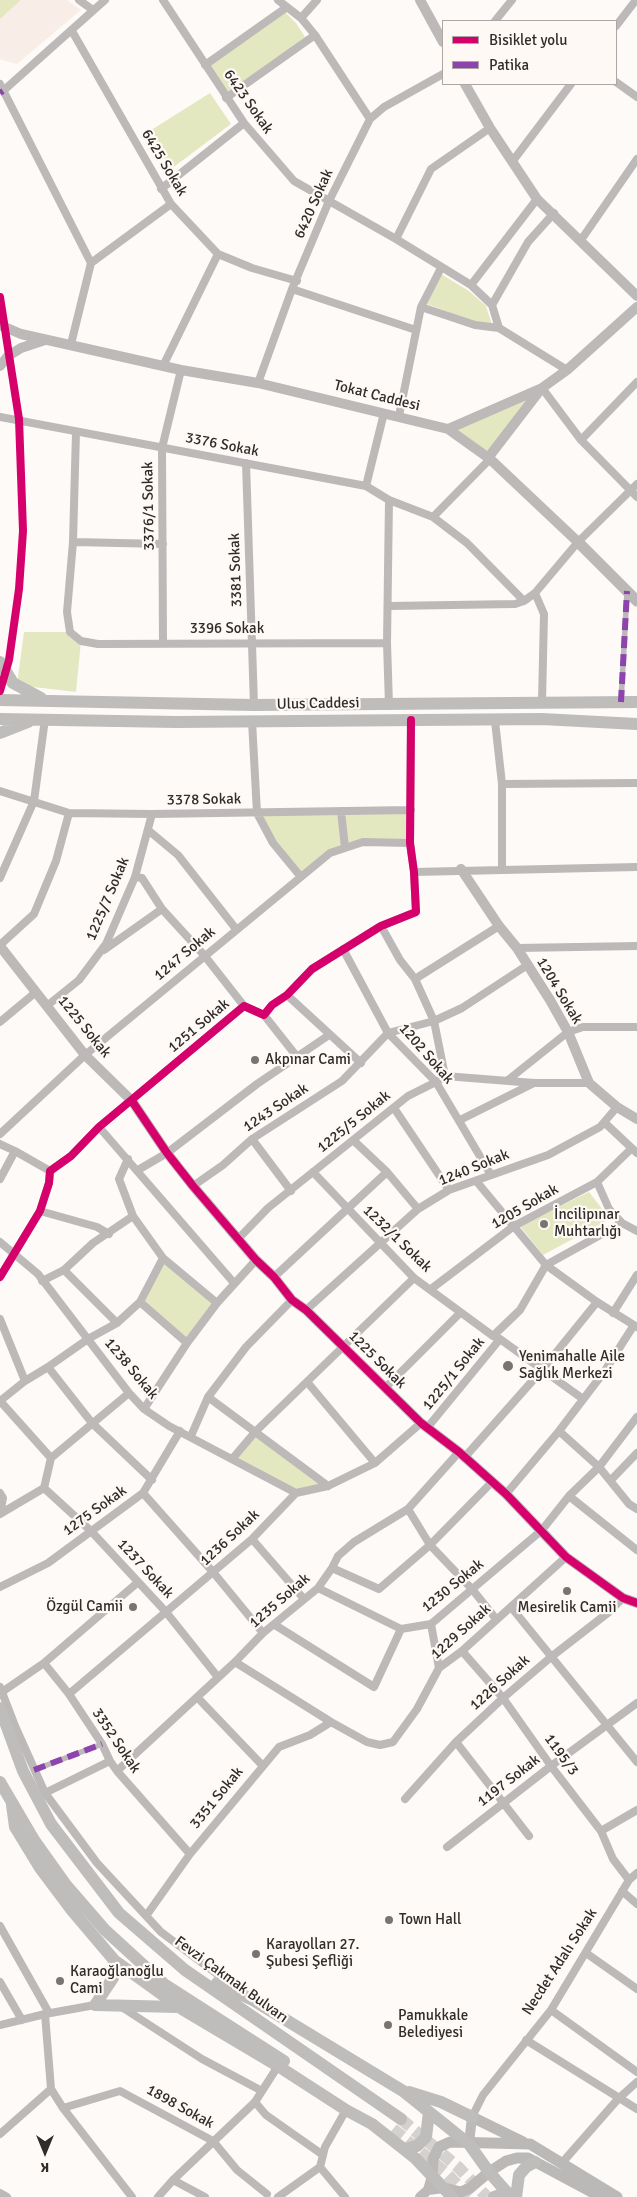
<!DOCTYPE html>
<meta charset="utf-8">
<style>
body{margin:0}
#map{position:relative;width:637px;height:2197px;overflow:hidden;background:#fdfaf7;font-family:Signika,sans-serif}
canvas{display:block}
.legend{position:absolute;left:442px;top:20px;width:175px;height:65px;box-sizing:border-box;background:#fff9f5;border:1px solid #aca7a4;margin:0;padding:6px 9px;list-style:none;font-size:15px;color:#302c2a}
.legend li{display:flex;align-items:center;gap:10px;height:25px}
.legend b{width:25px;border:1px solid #aca7a4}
.north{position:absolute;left:20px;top:2127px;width:50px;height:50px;-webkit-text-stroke:4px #fff9f5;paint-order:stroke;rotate:180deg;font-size:14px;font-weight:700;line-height:20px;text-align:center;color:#302c2a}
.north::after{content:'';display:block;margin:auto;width:18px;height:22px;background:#302c2a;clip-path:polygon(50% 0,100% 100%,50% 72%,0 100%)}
</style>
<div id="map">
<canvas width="637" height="2197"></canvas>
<ul class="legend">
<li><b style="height:6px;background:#d6006c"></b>Bisiklet yolu</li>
<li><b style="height:6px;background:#8e44ad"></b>Patika</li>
</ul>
<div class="north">K</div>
</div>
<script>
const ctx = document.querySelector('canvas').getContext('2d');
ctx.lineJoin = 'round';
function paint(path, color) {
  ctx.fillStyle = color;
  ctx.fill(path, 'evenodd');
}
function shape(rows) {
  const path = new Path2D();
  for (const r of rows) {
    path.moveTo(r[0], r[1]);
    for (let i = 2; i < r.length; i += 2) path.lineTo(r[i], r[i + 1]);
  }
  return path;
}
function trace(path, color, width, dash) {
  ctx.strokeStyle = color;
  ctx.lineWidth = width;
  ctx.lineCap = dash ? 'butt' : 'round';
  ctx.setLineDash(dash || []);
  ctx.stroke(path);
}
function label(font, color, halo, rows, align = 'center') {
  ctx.font = font + ' Signika,sans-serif';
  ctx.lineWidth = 4.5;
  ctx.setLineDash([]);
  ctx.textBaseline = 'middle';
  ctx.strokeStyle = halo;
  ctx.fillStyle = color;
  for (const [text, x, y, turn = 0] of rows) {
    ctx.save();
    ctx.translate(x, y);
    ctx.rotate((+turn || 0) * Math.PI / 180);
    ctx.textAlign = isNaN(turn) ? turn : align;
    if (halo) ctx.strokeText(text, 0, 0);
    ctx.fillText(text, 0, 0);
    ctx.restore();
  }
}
paint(shape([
 [0,0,67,0,81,10,17,64,1,60,0,58]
]), '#f9eee7');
paint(shape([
 [0,0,21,0,0,19],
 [285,12,296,23,305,37,226,98,205,65],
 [210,93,231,124,171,169,148,132],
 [441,274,469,291,486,306,492,325,475,322,427,304],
 [542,388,488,458,448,429],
 [24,632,70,632,81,641,76,692,17,685],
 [411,810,410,843,363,842,330,853,301,877,257,813],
 [589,1192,610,1219,543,1255,520,1226],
 [163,1258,217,1303,187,1343,140,1302],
 [255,1432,328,1486,296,1493,233,1458]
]), '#e3e8c1');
trace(shape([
 [401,2119,458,2167,487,2197],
 [393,2129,446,2173,469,2197]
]), '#d4d1ce', 12, [12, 6]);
trace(shape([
 [621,702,627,592],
 [34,1770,102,1744]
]), '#bcb9b8', 5.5);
trace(shape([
 [79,0,93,10],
 [163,0,244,123,294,181,396,239,471,285,492,305,499,328,567,370],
 [278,0,301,18,315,35,370,119],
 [301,18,317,0],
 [495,21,512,0],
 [616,26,636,0],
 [72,31,171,204,218,254,252,268,297,281],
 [205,65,287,7],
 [616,82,637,97],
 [0,84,91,263],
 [3,91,105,0],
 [226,98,315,35],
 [512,162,571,84],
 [161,189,244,123],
 [396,239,431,169,490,128],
 [581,240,637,159],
 [471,285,537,199],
 [292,289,416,330],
 [492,305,528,242,554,213],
 [421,307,475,325,499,328],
 [71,344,91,263,171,204],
 [163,366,218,254],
 [258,383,292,289,329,201,370,119,384,107,443,74],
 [542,388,581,440,637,497],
 [399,416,421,307,441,268],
 [0,417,366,486,389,500,433,517,467,543,524,601],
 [76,432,73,542,67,612,70,632,81,641,98,644,387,643],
 [581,440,637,382],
 [246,463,254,705],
 [366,486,384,413],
 [389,500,387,643,389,705],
 [433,517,490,459],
 [73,542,163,544],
 [535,593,544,614,542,702],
 [389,606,515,604,524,601,535,593,578,542,637,484],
 [163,643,162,448,181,370],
 [252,721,257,813,273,843,301,877],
 [495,721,502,784,502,869],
 [502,784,637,783],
 [0,791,69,813,152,814,411,810],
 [341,811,345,848],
 [148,830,178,855,236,929],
 [414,872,637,867],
 [135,877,142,878,162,909,204,955,244,1006],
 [0,878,34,801,45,719],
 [381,926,400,960,415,979,434,1021,445,1076],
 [0,945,34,914,56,861,69,813],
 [517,948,637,946],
 [343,949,388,1033,436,1082,491,1175],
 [104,950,162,909],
 [415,979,499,926],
 [287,995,361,1063],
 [48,1005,79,980,106,944,135,877,152,814],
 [264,1015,298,1058],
 [0,1022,36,992],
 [508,1080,568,1032,583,1027,637,1027],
 [394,1108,449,1190],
 [460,1120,534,1083],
 [605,1123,637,1153],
 [99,1127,234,1283],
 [0,1134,85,1055,330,853,363,842,410,843],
 [252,1139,291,1191],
 [353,1140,387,1172,418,1209],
 [0,1144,15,1151,50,1171],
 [128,1159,119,1179,133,1216,163,1258,217,1303],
 [138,1170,167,1153,257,1084,329,1035],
 [313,1172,414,1278,493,1336],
 [0,1179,15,1151],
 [477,1182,546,1265,597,1302,637,1327],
 [597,1182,609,1209,622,1223,637,1231],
 [193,1186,223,1165,252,1139,342,1081,388,1033,434,1021,462,1008,526,966],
 [40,1211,97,1227,109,1234],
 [238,1239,268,1208,408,1096,436,1082,445,1076,534,1083,589,1083],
 [0,1242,38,1274,129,1393,144,1409,169,1426,296,1493],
 [64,1270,117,1323],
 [0,1277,40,1211,49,1183,50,1171,71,1156,99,1127,244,1006,264,1015,272,1005,287,995,312,969,381,926,416,912,414,872,410,843,411,720],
 [274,1277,387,1172],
 [42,1281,64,1270,93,1243,133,1216],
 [431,1289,514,1226,597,1182,631,1149],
 [140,1302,187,1343],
 [306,1310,418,1209,449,1190,548,1155,600,1127,617,1107],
 [613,1313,637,1275],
 [0,1319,25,1381],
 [500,1339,583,1399],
 [48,1367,92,1423,152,1480],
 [308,1383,375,1463],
 [386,1387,460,1313],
 [208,1397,328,1486],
 [0,1401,25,1381,48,1367,88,1339,117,1323,140,1302,163,1258],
 [0,1401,51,1458],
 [144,1409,187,1343,217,1303,256,1260],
 [427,1428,500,1339,493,1336,520,1310,546,1265,622,1223],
 [559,1431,599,1467,629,1504,637,1509],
 [191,1436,208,1397,246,1347,292,1300],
 [233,1458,255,1432,414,1278],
 [464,1458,542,1370,597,1302],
 [611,1480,637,1453],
 [44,1488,91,1531,166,1612,217,1676],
 [0,1493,3,1498,0,1514],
 [143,1493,213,1572,263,1633],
 [506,1494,559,1431,604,1372,634,1325],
 [569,1496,637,1550],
 [408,1509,430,1545,472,1589,496,1619],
 [0,1514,44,1488,51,1458,129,1393],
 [252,1539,304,1599],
 [332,1568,379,1589,430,1545,492,1482],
 [0,1587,48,1563,143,1493,180,1431],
 [318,1588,401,1629,431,1624,542,1530,569,1496,599,1467,637,1417],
 [511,1607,637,1762],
 [431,1624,439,1668],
 [275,1625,374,1687,401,1629],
 [462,1651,503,1698,551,1766,601,1831,613,1859,629,1880],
 [235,1662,331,1722,367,1742,380,1745,393,1742,417,1709,439,1668,462,1651,566,1557],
 [44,1663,69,1694,102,1744,110,1761,117,1771,190,1854],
 [0,1687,15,1726,45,1793,97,1863,161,1932,229,1983],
 [2,1692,44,1663,137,1583],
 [69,1694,252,1539,296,1493,328,1486,375,1463,421,1423],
 [197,1697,262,1765],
 [456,1742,529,1836],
 [117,1771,235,1662,263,1633,318,1588,332,1568,338,1556,354,1542,408,1509,459,1452],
 [45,1793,110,1761],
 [405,1799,456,1742,503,1698,551,1657,609,1612,623,1598],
 [601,1831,637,1810],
 [447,1847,551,1766,637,1703],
 [622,1891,637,1904],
 [146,1916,190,1854,279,1747,310,1735,331,1722],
 [0,1926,49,2013],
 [586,1953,637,1989],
 [0,1982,22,2020],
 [120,2006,202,2059,262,2091],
 [551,2010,637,2072],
 [45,2014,51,2089,63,2108,132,2197],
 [0,2025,45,2014,95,2005],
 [526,2040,637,2109],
 [255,2102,266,2115,323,2155],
 [63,2108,120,2091,213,2141,237,2170,267,2194],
 [472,2117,483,2095,551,2010,629,1880,637,1873],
 [0,2134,51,2089],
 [561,2164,618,2099,637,2082],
 [173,2180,205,2197],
 [0,2193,7,2197],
 [158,2197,173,2180,255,2102,278,2066],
 [278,2197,320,2167],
 [345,2197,320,2167,325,2147,346,2110]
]), '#bcb9b8', 8);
trace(shape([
 [420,0,443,42],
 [465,84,490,128,537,199,637,296],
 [0,325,21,334,181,370,258,383,448,429,490,459,578,542],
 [0,366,8,356,21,348,45,340],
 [448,429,542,388,567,370,637,307],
 [488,458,541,389],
 [461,869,499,926,517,948,550,1000,568,1032,589,1083,617,1107,637,1119],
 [0,946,85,1055,132,1101,167,1153,193,1186,256,1260,274,1277,292,1300,306,1310,421,1423,459,1452,506,1494,566,1557,623,1598,637,1603],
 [469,2144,472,2117],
 [432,2176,428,2190,444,2188],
 [420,2197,428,2190]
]), '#bcb9b8', 10);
trace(shape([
 [578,542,637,601],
 [472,2117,523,2142],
 [432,2176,433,2159,439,2147,450,2142,530,2144,617,2197],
 [444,2188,461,2192,470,2188,489,2172,506,2161,517,2158,528,2158,601,2197]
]), '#bbb9b7', 11);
trace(shape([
 [0,662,13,683,41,698],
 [0,700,254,705,637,702],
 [0,719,176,722,542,719,637,724],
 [0,733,28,722],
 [0,1708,23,1771,51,1824,119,1913,185,1970,401,2119],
 [0,1782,34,1840,66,1885,105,1930,164,1984,284,2061],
 [12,1805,15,1827,40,1868,70,1908,114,1960,182,2009,278,2066,346,2110,372,2124,415,2158,452,2197],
 [217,1983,253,2000,403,2091,469,2144,489,2172,511,2197],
 [95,2005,177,2007],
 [95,2005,113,1978,114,1960],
 [409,2092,441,2102,472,2117],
 [405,2149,417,2146,426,2137,429,2112],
 [494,2197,500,2195,510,2196],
 [516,2197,519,2175,526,2167,535,2162]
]), '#bebdbb', 12);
trace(shape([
 [0,93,3,91],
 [621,702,627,591],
 [34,1770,102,1744]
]), '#8e44ad', 6, [12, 6]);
trace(shape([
 [0,297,19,419,23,531,19,589,9,660,0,691],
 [132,1101,167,1153,193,1186,256,1260,274,1277,292,1300,306,1310,421,1423,459,1452,506,1494,566,1557,623,1598,637,1603],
 [0,1277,40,1211,49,1183,50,1171,71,1156,99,1127,244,1006,264,1015,272,1005,287,995,312,969,381,926,416,912,414,872,410,843,411,720]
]), '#d6006c', 8);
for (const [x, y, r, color] of [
 [255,1060,5,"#787472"],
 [544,1224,5,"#787472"],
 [508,1366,6,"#787472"],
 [567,1591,5,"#787472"],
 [133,1607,5,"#787472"],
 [389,1920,5,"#787472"],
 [256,1954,5,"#787472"],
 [60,1981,5,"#787472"],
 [388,2025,5,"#787472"]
]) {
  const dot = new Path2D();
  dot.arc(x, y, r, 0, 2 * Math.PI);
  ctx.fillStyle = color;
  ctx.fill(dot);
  trace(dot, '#fff9f5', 2);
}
label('15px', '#302c2a', '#fff9f5', [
 ["6423 Sokak",248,102,55],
 ["6425 Sokak",164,163,59],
 ["6420 Sokak",314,204,-66],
 ["Tokat Caddesi",377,396,14],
 ["3376 Sokak",222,445,11],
 ["3376/1 Sokak",149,506,-91],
 ["3381 Sokak",236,570,-92],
 ["3396 Sokak",227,629],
 ["Ulus Caddesi",318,704,-1],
 ["3378 Sokak",204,800,-1],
 ["1225/7 Sokak",108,899,-67],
 ["1247 Sokak",185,954,-40],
 ["1204 Sokak",559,991,59],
 ["1251 Sokak",199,1026,-40],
 ["1225 Sokak",84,1027,51],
 ["1202 Sokak",426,1054,49],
 ["1243 Sokak",276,1108,-34],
 ["1225/5 Sokak",354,1122,-39],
 ["1240 Sokak",474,1168,-22],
 ["1205 Sokak",525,1207,-30],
 ["1232/1 Sokak",397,1239,44],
 ["1225 Sokak",377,1360,45],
 ["1238 Sokak",131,1369,50],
 ["1225/1 Sokak",454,1374,-51],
 ["1275 Sokak",95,1511,-36],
 ["1236 Sokak",230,1538,-43],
 ["1237 Sokak",145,1569,47],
 ["1230 Sokak",453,1586,-39],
 ["1235 Sokak",280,1601,-41],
 ["1229 Sokak",461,1632,-42],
 ["1226 Sokak",500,1683,-42],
 ["3352 Sokak",116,1741,56],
 ["1195/3",561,1755,54],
 ["1197 Sokak",509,1781,-38],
 ["3351 Sokak",217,1798,-51],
 ["Necdet Adalı Sokak",560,1962,-57],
 ["Fevzi Çakmak Bulvarı",231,1980,36],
 ["1898 Sokak",180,2107,29]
]);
label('15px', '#302c2a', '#fff9f5', [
 ["Akpınar Cami",265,1060],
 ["İncilipınar",554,1215],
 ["Muhtarlığı",554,1232],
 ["Yenimahalle Aile",519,1357],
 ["Sağlık Merkezi",519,1374],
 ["Özgül Camii",123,1607,"right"],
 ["Mesirelik Camii",567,1608,"center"],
 ["Town Hall",399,1920],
 ["Karayolları 27.",266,1945],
 ["Şubesi Şefliği",266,1962],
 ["Karaoğlanoğlu",70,1972],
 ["Cami",70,1989],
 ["Pamukkale",398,2016],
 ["Belediyesi",398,2033]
], 'left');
</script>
